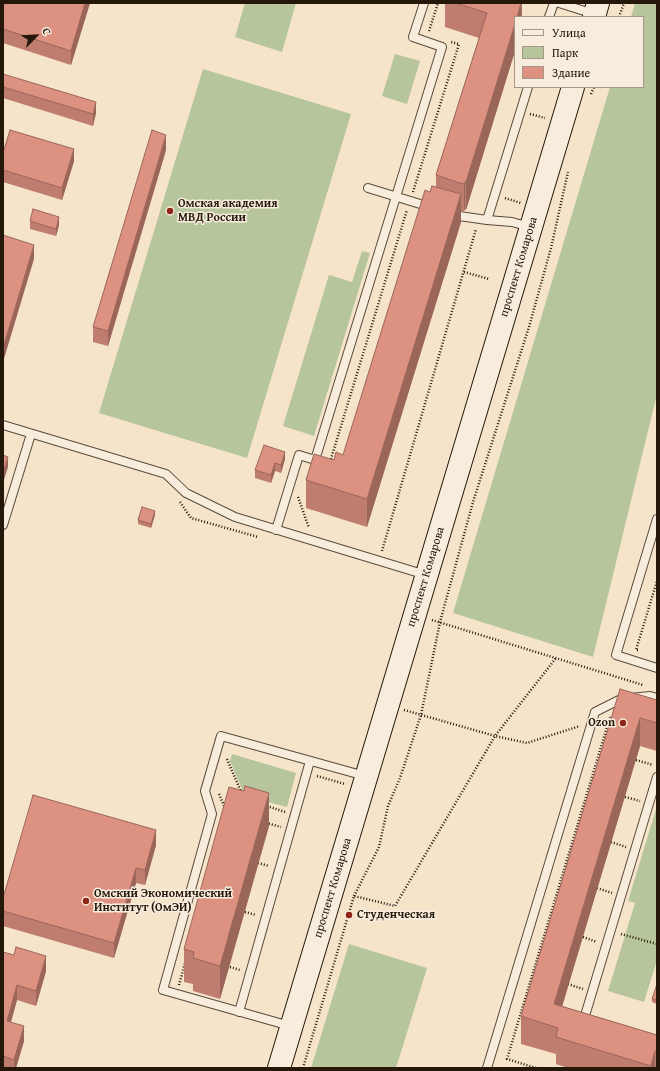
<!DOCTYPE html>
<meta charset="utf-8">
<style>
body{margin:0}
#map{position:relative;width:660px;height:1071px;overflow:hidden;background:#f5e3ca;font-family:"Gentium Book Plus",serif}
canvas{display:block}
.frame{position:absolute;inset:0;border:4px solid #25170a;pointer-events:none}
.legend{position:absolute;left:514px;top:16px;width:130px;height:72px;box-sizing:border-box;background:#f8eddd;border:1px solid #a49789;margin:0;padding:5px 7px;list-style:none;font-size:12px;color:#25170a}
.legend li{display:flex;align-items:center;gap:8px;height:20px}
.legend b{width:20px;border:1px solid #a49789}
.north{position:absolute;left:16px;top:16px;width:40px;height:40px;-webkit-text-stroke:3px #f8eddd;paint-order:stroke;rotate:66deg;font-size:11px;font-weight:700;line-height:16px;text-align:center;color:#25170a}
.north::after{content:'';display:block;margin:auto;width:14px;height:18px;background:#25170a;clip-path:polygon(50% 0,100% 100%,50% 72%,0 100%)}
</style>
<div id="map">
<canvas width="660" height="1071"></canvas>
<div class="frame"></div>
<ul class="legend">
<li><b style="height:5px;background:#f8eddd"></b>Улица</li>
<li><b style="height:11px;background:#b6c59c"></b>Парк</li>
<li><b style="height:11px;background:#dd9180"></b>Здание</li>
</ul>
<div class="north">С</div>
</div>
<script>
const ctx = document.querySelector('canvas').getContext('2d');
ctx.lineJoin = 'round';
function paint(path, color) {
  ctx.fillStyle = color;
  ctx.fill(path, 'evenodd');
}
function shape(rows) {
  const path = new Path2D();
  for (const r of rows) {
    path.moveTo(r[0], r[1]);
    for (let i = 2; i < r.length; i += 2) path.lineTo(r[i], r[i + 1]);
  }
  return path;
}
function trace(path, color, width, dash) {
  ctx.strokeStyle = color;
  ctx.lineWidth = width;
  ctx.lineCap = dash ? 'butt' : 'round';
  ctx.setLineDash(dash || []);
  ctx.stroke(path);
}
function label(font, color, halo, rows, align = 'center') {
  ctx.font = font + ' "Gentium Book Plus",serif';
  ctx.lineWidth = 3;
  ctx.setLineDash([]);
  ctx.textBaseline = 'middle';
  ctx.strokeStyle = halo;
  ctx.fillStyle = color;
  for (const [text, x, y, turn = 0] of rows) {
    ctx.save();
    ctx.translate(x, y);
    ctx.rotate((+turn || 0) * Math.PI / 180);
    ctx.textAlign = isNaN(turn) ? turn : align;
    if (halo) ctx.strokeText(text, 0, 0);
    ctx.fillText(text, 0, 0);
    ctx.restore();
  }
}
paint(shape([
 [245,3,296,3,282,52,235,37],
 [635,3,657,3,657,394,593,657,453,613,610,87,643,87,643,17,631,17],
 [395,54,420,61,407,104,382,96],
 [203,69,351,114,247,458,99,413],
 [362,251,370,253,314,436,283,426,329,275,352,282],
 [232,754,296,773,287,807,245,796,230,761],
 [657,806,657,960,644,1002,608,991,635,903,628,901],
 [349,944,427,968,396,1068,311,1068]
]), '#b6c59c');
const service = shape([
 [559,3,594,14],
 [549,17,554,3],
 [368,188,430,207],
 [451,214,459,216,487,220,512,222,530,227],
 [487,220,528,87],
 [3,425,166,474,186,493,235,517,426,575],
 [657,519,616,655,657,668],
 [3,525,31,434],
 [276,530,299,455,315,460,442,47,413,37,424,3],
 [239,1012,310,761],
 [589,1021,584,1019,657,777],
 [290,1026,163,990,212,814,205,791,221,736,365,776],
 [487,1068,595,712,621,699,650,696,657,698]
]);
const secondary = shape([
 [594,17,598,3],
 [279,1068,573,87]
]);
trace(service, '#594a3a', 10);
trace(secondary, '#25170a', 24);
trace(shape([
 [619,17,624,3],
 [429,31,438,3],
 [591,94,594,87],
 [530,114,545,118],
 [413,192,459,44,451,42],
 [505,198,521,203],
 [464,272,489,279],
 [330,462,407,210],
 [298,497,309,528],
 [180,502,191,518,258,537],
 [382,551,476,229],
 [432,620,643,685],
 [638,650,636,650,657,581],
 [404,710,495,736,527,743,580,726],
 [227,759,242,794],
 [636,760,653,765],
 [317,776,345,784],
 [219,794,225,808],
 [625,797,640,801],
 [267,806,285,812],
 [266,823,281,827],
 [611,842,626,847],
 [258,863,269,866],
 [597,888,612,893],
 [354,896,379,847,388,806,400,778,421,715,440,622,473,502,529,327,551,248,568,172],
 [245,912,256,915],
 [621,934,657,944],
 [583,937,597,942],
 [230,967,240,970],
 [568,984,583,989],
 [179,985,185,963],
 [303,1068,354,896,395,906,495,736,556,658],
 [536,1068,507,1059,610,717]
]), '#25170a', 2.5, [1, 2]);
trace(service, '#f8eddd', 8);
trace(secondary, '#f8eddd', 22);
paint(shape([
 [3,3,90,3,71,65,3,43],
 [445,3,522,3,522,17,515,17,515,51,466,210,465,209,464,211,461,211,461,222,367,527,306,508,306,480,334,460,343,455,430,192,436,187,436,175,479,38,445,27],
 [3,74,96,113,93,126,3,98],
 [166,150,108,346,93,342,93,327],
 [3,153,74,161,62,200,3,182],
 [30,221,59,225,56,236,30,229],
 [285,459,281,473,275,471,271,483,255,478,255,470],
 [155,515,151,528,138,524,138,520],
 [620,689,657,700,657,751,640,746,562,1006,657,1035,657,1068,568,1068,556,1064,556,1054,521,1044,521,1016],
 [269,826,220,999,193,991,193,984,184,982,184,949],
 [156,845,145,885,136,883,114,958,3,926,3,898],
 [3,952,46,971,36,1006,17,1000,11,1022,24,1041,16,1068,3,1068],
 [657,988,657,1004,652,1002,652,999]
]), '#be7d6e');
paint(shape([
 [85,3,90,3,71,65,71,51],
 [521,3,522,17,517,17],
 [515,24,515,51,466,210,466,182],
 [96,102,96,113,93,126,93,114],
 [166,135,166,150,108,346,108,331],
 [74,149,74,161,62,200,62,188],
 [465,182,465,209,464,211,464,184],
 [461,194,461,222,367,527,367,499],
 [59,217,59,225,56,236,56,229],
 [34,245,34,259,3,362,3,348],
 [285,452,285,459,281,473,281,465],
 [8,457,8,467,3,483,3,473],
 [275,463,275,471,271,483,271,475],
 [155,511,155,515,151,528,151,524],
 [640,718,640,746,556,1027,554,1004],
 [269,793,269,826,220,999,220,966],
 [156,830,156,845,145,885,145,870],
 [136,868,136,883,114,958,114,943],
 [46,956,46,971,36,1006,36,991],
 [17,985,17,1000,7,1036,7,1021],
 [24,1026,24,1041,16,1068,14,1068,14,1060],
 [655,1051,655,1068,651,1068,651,1066]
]), '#9b665a');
const building = shape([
 [3,3,85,3,71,51,3,29,3,3],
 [456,3,521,3,517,17,515,17,515,24,466,182,465,182,464,184,460,183,436,175,487,13,456,3],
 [3,74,96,102,93,114,3,87,3,74],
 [10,130,74,149,62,188,3,170,3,153,10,130],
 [152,130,166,135,108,331,93,327,152,130],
 [432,186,461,194,367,499,306,480,314,454,334,460,336,452,343,455,425,190,430,192,432,186],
 [33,209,59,217,56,229,30,221,33,209],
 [3,235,34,245,3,348,3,235],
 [264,445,285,452,281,465,275,463,271,475,255,470,264,445],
 [3,455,8,457,3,473,3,455],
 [142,507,155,511,151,524,138,520,142,507],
 [620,689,657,700,657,723,640,718,554,1004,657,1035,657,1051,655,1051,651,1066,556,1037,558,1028,521,1016,620,689],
 [245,786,269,793,220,966,193,958,194,952,184,949,229,787,244,791,245,786],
 [33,795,156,830,145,870,136,868,114,943,3,911,3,898,33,795],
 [16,947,46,956,36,991,17,985,7,1021,24,1026,14,1060,3,1056,3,952,14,955,16,947],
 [656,987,657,988,657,1000,652,999,656,987]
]);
paint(building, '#dd9180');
trace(building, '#9b665a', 1);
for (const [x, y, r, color] of [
 [170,211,4,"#8f2418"],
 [623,723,4,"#8f2418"],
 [86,901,4,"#8f2418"],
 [349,915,4,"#8f2418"]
]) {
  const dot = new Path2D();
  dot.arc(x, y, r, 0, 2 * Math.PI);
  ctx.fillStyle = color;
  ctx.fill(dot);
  trace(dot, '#f8eddd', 1.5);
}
label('bold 12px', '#25170a', '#f8eddd', [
 ["Омская академия",178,204],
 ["МВД России",178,218],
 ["Ozon",615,723,"right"],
 ["Омский Экономический",94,894],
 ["Институт (ОмЭИ)",94,908],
 ["Студенческая",357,915]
], 'left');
label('12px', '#25170a', '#f8eddd', [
 ["проспект Комарова",519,267,-73],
 ["проспект Комарова",426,577,-73],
 ["проспект Комарова",333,888,-73]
]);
</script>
